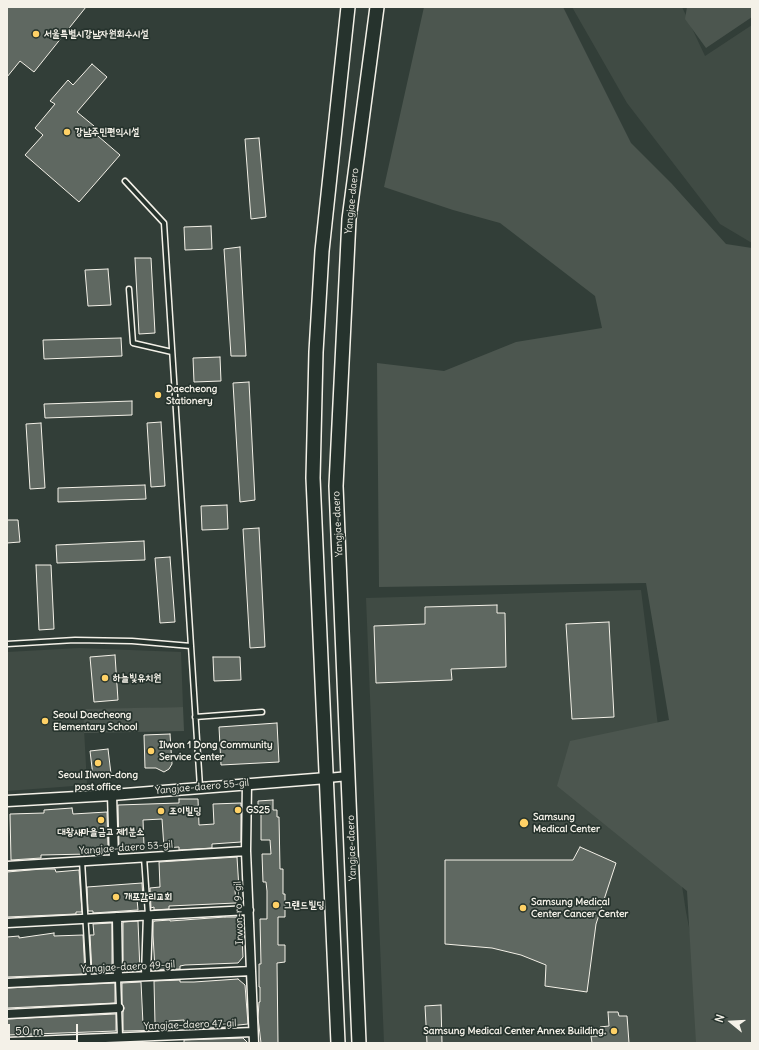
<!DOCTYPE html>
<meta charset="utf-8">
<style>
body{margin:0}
#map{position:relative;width:759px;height:1050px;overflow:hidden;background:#323e38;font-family:Delius,sans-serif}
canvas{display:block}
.frame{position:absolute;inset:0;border:8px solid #f4f1e8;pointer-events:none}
.north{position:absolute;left:711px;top:1002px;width:40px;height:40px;-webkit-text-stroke:3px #26332d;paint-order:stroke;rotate:288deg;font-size:11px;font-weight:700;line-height:16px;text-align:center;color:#f4f1e8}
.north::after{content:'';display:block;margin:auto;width:14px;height:18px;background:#f4f1e8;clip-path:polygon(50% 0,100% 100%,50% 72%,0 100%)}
.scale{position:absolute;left:8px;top:1024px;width:70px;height:18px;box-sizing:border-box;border:2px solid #f4f1e8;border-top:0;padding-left:5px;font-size:12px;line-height:14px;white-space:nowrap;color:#f4f1e8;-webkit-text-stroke:3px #26332d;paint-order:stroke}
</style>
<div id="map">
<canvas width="759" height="1050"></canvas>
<div class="frame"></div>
<div class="north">N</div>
<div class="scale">50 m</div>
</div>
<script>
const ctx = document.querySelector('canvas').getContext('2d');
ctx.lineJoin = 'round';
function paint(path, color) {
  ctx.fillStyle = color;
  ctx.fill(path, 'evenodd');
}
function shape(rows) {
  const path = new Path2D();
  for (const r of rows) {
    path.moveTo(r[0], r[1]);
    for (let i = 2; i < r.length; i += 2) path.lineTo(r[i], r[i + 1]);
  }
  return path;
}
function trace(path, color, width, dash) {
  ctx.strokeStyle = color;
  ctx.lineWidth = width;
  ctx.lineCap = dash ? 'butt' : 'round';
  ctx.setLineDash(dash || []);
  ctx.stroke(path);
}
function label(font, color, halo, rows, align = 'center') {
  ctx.font = font + ' Delius,"Poor Story",sans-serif';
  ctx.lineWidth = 3.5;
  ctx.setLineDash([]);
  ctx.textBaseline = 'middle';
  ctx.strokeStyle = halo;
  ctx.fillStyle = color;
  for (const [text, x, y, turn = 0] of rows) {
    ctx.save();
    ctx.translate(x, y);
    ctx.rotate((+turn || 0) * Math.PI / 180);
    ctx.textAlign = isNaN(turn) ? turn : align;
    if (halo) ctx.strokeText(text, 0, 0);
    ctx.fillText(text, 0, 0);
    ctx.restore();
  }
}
paint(shape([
 [572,7,682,7,705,56,752,25,752,243,720,224,627,103],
 [641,590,659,734,686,912,712,1043,384,1043,366,598],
 [79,648,181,652,183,707,83,710,87,785,7,791,7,652]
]), '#404b44');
paint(shape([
 [424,7,563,7,631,143,672,184,726,244,752,248,752,1043,696,1043,687,891,557,786,570,741,669,720,646,583,379,587,377,363,444,371,516,342,602,328,595,296,500,223,453,210,384,187],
 [687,7,752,7,752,17,706,48,685,19],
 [183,707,184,731,84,733,83,709]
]), '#4c564f');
const building = shape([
 [7,7,86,7,34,72,20,61,7,77,7,7],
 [92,64,107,77,77,112,94,126,91,130,120,155,79,202,25,155,43,135,35,128,55,104,50,101,68,80,73,85,92,64],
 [259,138,266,217,251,219,245,139,259,138],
 [211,226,212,249,185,250,184,227,211,226],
 [240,247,246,356,231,356,224,249,240,247],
 [135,258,151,258,155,333,139,334,135,258],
 [108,269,111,305,88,306,85,270,108,269],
 [121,338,122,356,44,359,43,340,121,338],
 [220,357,221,381,194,382,193,358,220,357],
 [249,382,255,500,240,502,233,383,249,382],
 [132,401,132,415,45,418,44,404,132,401],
 [161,422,165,486,151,487,147,423,161,422],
 [41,423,45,488,30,489,26,424,41,423],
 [145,485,146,499,58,502,58,488,145,485],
 [227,505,228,529,202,530,201,506,227,505],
 [7,520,18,520,20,542,7,543,7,520],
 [259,528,265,647,250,648,243,529,259,528],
 [144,541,145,560,57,563,56,545,144,541],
 [170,557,175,622,160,623,155,558,170,557],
 [36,565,51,565,54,629,39,630,36,565],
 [497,605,497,613,505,613,506,667,451,669,452,680,376,683,374,626,425,624,425,607,497,605],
 [609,622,614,717,572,719,566,624,609,622],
 [115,655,118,700,94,702,90,657,115,655],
 [213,657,240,657,241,680,214,681,213,657],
 [277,723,279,762,221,765,219,727,277,723],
 [170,734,172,764,169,769,164,772,156,768,145,768,144,735,170,734],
 [108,749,111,774,93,776,90,751,108,749],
 [179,799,198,799,199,825,214,824,213,804,241,803,241,842,212,844,212,848,179,850,179,847,164,848,162,819,143,820,144,846,119,848,118,805,179,803,179,799],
 [273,800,273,810,277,810,277,817,279,817,280,869,283,869,283,894,285,894,285,917,278,917,278,945,285,945,285,962,277,963,278,1043,261,1043,258,1018,259,1002,260,1002,260,987,259,987,259,964,261,964,260,919,267,919,267,891,266,882,263,882,262,854,271,854,270,840,261,840,261,812,258,812,258,801,273,800],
 [72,808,73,814,107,812,108,848,106,848,106,851,89,852,89,854,41,855,41,858,11,860,10,814,44,813,44,810,72,808],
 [580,847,616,863,596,924,587,992,545,986,546,965,521,955,492,948,445,944,445,860,573,860,580,847],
 [237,857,239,889,235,890,236,903,169,906,169,909,154,910,154,907,151,908,150,888,160,887,159,862,237,857],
 [42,869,55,869,56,872,79,870,82,912,76,912,76,914,7,917,7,872,42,869],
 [142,883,143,899,137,899,138,910,93,913,93,911,88,911,87,887,142,883],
 [225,917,241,917,243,957,238,963,185,965,180,966,180,969,155,970,153,935,153,922,155,921,170,920,170,921,225,917],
 [138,921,140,971,123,972,123,922,138,921],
 [112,923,112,972,92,973,90,935,94,935,93,924,112,923],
 [54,933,54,936,83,935,85,974,7,977,7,937,19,936,19,938,54,933],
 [238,979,245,985,248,1024,229,1026,231,1027,184,1029,184,1020,169,1021,169,1030,123,1031,123,1012,124,1008,122,1004,122,983,141,982,143,1024,155,1024,154,981,180,980,180,982,194,982,238,979],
 [115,983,115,1003,7,1008,7,988,115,983],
 [441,1005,442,1043,427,1043,425,1006,441,1005],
 [608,1012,618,1012,619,1016,627,1016,629,1043,592,1043,591,1036,600,1036,600,1027,609,1026,608,1012],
 [116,1014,116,1031,7,1035,7,1019,116,1014],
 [243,1038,248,1043,184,1043,184,1040,243,1038]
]);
paint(building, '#5f6861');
trace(building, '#f4f1e8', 1);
const service = shape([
 [125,181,164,223,200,787],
 [129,289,133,343,172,352],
 [7,644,75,640,132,641,191,646],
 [195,717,262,712],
 [144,857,148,915],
 [82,861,89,979],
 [118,978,120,1037]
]);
const minor = shape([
 [327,778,349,776],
 [247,783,246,851,254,1043],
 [112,795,114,859],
 [7,866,246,851],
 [117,917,118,978],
 [7,923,249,910],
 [146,976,148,915],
 [7,983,251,971],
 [7,1014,119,1008],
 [7,1042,253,1032]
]);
const tertiary = shape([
 [7,801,112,795,327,778]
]);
const primary = shape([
 [338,1043,313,478,316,352,322,251,348,7],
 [359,1043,336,486,349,219,377,7]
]);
trace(service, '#f4f1e8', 7);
trace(minor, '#f4f1e8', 11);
trace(tertiary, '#f4f1e8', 13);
trace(primary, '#f4f1e8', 16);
trace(service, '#26332d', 4);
trace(minor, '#26332d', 8);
trace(tertiary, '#26332d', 10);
trace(primary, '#26332d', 13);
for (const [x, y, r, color] of [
 [36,34,4,"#ffd166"],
 [67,132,4,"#ffd166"],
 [158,395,4,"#ffd166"],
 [105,678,4,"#ffd166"],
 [45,721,4,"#ffd166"],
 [151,751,4,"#ffd166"],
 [98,763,4,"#ffd166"],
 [238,810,4,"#ffd166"],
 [161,811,4,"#ffd166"],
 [101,820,4,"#ffd166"],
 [524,823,5,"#ffd166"],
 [116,897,4,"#ffd166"],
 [276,905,4,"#ffd166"],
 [523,908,4,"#ffd166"],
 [614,1031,4,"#ffd166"]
]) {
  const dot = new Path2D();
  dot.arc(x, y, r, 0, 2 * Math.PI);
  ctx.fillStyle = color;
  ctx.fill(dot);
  trace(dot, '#26332d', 1.5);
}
label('bold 10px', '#f4f1e8', '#26332d', [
 ["서울특별시강남자원회수시설",44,34],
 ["강남주민편익시설",75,132],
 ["Daecheong",166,389],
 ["Stationery",166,401],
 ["하늘빛유치원",113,678],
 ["Seoul Daecheong",53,715],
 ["Elementary School",53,727],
 ["Ilwon 1 Dong Community",159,745],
 ["Service Center",159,757],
 ["Seoul Ilwon-dong",98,775,"center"],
 ["post office",98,787,"center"],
 ["GS25",246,810],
 ["조이빌딩",169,811],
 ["Samsung",533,817],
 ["Medical Center",533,829],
 ["대왕새마을금고 제1분소",101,832,"center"],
 ["개포감리교회",124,897],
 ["Samsung Medical",531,902],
 ["Center Cancer Center",531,914],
 ["그랜드빌딩",284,905],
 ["Samsung Medical Center Annex Building.",606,1031,"right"]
], 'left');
label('10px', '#f4f1e8', '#26332d', [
 ["Yangjae-daero",352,201,-84],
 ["Yangjae-daero",338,524,-93],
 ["Yangjae-daero 55-gil",202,787,-5],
 ["Yangjae-daero 53-gil",126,848,-4],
 ["Yangjae-daero",352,848,-92],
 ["Irwon-ro 9-gil",239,913,-92],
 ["Yangjae-daero 49-gil",128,967,-3],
 ["Yangjae-daero 47-gil",190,1025,-2]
]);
</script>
